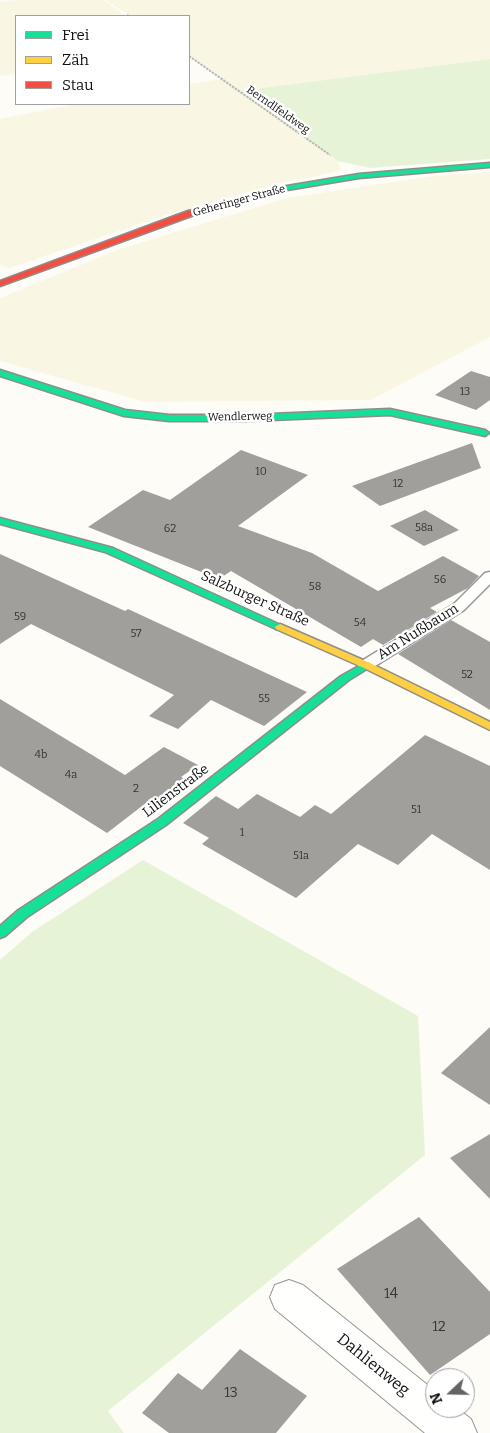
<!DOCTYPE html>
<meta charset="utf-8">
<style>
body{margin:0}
#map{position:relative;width:490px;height:1433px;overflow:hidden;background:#fdfcf7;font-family:Bitter,serif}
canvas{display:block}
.legend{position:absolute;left:15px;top:15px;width:175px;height:90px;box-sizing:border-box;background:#fff;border:1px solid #a0a0a0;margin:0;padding:6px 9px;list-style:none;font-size:15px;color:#111}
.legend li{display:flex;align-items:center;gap:10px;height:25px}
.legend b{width:25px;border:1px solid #a0a0a0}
.north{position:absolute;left:425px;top:1368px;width:50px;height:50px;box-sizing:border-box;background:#fff;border:1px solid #a0a0a0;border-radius:50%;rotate:249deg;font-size:14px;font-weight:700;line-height:20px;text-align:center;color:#111}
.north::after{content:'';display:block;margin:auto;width:18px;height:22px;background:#646362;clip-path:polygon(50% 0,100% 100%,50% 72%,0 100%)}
</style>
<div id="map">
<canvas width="490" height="1433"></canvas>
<ul class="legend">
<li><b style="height:6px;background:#16e098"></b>Frei</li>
<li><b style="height:6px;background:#ffcf43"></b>Zäh</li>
<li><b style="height:6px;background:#f24e42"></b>Stau</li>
</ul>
<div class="north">N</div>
</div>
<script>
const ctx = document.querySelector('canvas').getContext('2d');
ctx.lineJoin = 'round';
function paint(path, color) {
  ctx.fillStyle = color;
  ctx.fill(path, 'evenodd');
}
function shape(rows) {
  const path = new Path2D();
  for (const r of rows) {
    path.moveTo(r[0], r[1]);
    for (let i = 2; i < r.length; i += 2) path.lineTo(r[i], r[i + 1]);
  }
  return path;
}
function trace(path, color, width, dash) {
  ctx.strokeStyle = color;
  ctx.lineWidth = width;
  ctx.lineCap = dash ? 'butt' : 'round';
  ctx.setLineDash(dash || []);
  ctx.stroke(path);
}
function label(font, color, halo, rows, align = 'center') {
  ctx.font = font + ' Bitter,serif';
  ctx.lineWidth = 5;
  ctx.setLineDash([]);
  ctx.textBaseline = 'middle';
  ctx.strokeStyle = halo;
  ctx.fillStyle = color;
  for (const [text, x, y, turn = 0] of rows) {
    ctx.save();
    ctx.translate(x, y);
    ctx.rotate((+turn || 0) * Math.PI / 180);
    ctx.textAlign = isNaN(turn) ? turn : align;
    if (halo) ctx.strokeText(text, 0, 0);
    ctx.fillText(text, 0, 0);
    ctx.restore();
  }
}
paint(shape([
 [15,0,104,0,126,16,16,16,16,74,0,76,0,2],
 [106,0,490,0,490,59,239,91,338,161,341,171,285,182,166,215,9,268,0,264,0,119,76,104,189,104,189,84,221,79,189,56,189,16,130,16],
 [490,172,490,337,371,400,146,402,0,361,0,298,120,249,287,198,434,176]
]), '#f9f7e4');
paint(shape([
 [490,59,490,159,370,168,338,161,238,91],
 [143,860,418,1016,425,1155,108,1411,124,1433,0,1433,0,960,32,932]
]), '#e7f3d7');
paint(shape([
 [471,371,490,377,490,400,476,410,435,395],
 [472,443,481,468,380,506,352,486],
 [241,450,308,475,238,526,312,553,378,591,443,556,479,576,468,588,430,608,437,612,383,645,373,639,361,647,231,571,219,579,88,527,143,490,170,500],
 [425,510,459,530,424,546,390,526],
 [0,554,125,611,128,609,307,692,264,726,211,700,178,729,149,716,174,695,31,624,0,644],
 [451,620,490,642,490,710,398,654],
 [0,699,125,775,164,747,198,765,181,777,191,782,157,809,146,803,107,833,0,766],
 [425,735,490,766,490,870,432,834,398,865,358,844,296,898,202,844,209,838,183,823,216,796,238,809,257,794,300,817,315,805,331,814],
 [490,1027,490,1105,441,1073],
 [490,1134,490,1199,450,1158],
 [419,1217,490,1292,490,1334,430,1375,337,1269],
 [240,1349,307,1396,276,1433,169,1433,142,1413,178,1373,202,1390]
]), '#a19f9c');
const lane = shape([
 [490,572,490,584,464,610,372,668,360,668,358,665,360,662,454,604,485,573,490,572]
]);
const street = shape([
 [289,1280,303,1285,435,1391,435,1408,457,1408,471,1419,477,1433,425,1433,275,1309,270,1297,275,1285,289,1280]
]);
const fast = shape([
 [490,163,490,167,359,178,287,190,215,209,211,207,287,186,359,174,490,163],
 [0,370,125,410,169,415,247,415,390,409,485,430,489,433,485,436,390,415,247,421,169,421,124,416,0,376,0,370],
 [0,518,113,548,285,627,280,630,276,629,105,552,0,524,0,518],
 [366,662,370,663,371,665,370,667,349,680,166,825,27,917,5,936,0,938,0,926,17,911,158,819,341,676,366,662]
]);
const slow = shape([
 [280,624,370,663,490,722,490,730,362,667,276,629,275,627,280,624]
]);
const jam = shape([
 [215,205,219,207,218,209,194,215,0,286,0,281,188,211,215,205]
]);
trace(lane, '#979795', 3);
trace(street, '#979795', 2);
trace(fast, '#8e8d8b', 3);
trace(slow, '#8e8d8b', 3);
trace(jam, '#8e8d8b', 3);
trace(shape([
 [127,15,129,16],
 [189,56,330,155]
]), '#b9b9b8', 2, [2.5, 1]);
paint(lane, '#fffffe');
paint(street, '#fffffe');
paint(fast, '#16e098');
paint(slow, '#ffcf43');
paint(jam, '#f24e42');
label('11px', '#111', '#fff', [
 ["Berndlfeldweg",278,110,35],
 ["Geheringer Straße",239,201,-15],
 ["Wendlerweg",240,417,-1]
]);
label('11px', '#353434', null, [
 ["13",465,392],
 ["10",261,472],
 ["12",398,484],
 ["58a",424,528],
 ["62",170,529],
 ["56",440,580],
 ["58",315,587],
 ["59",20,617],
 ["54",360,623],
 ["57",136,634],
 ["52",467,675],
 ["55",264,699],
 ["4b",41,755],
 ["4a",71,775],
 ["2",136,789],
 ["51",416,810],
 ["1",242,833],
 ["51a",301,856]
]);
label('14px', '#111', '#fff', [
 ["Salzburger Straße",255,599,24],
 ["Am Nußbaum",418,632,-32],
 ["Lilienstraße",176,791,-37]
]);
label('14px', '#353434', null, [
 ["14",391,1294],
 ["12",439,1327],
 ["13",231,1393]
]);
label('16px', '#111', '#fff', [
 ["Dahlienweg",373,1365,39]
]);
</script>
